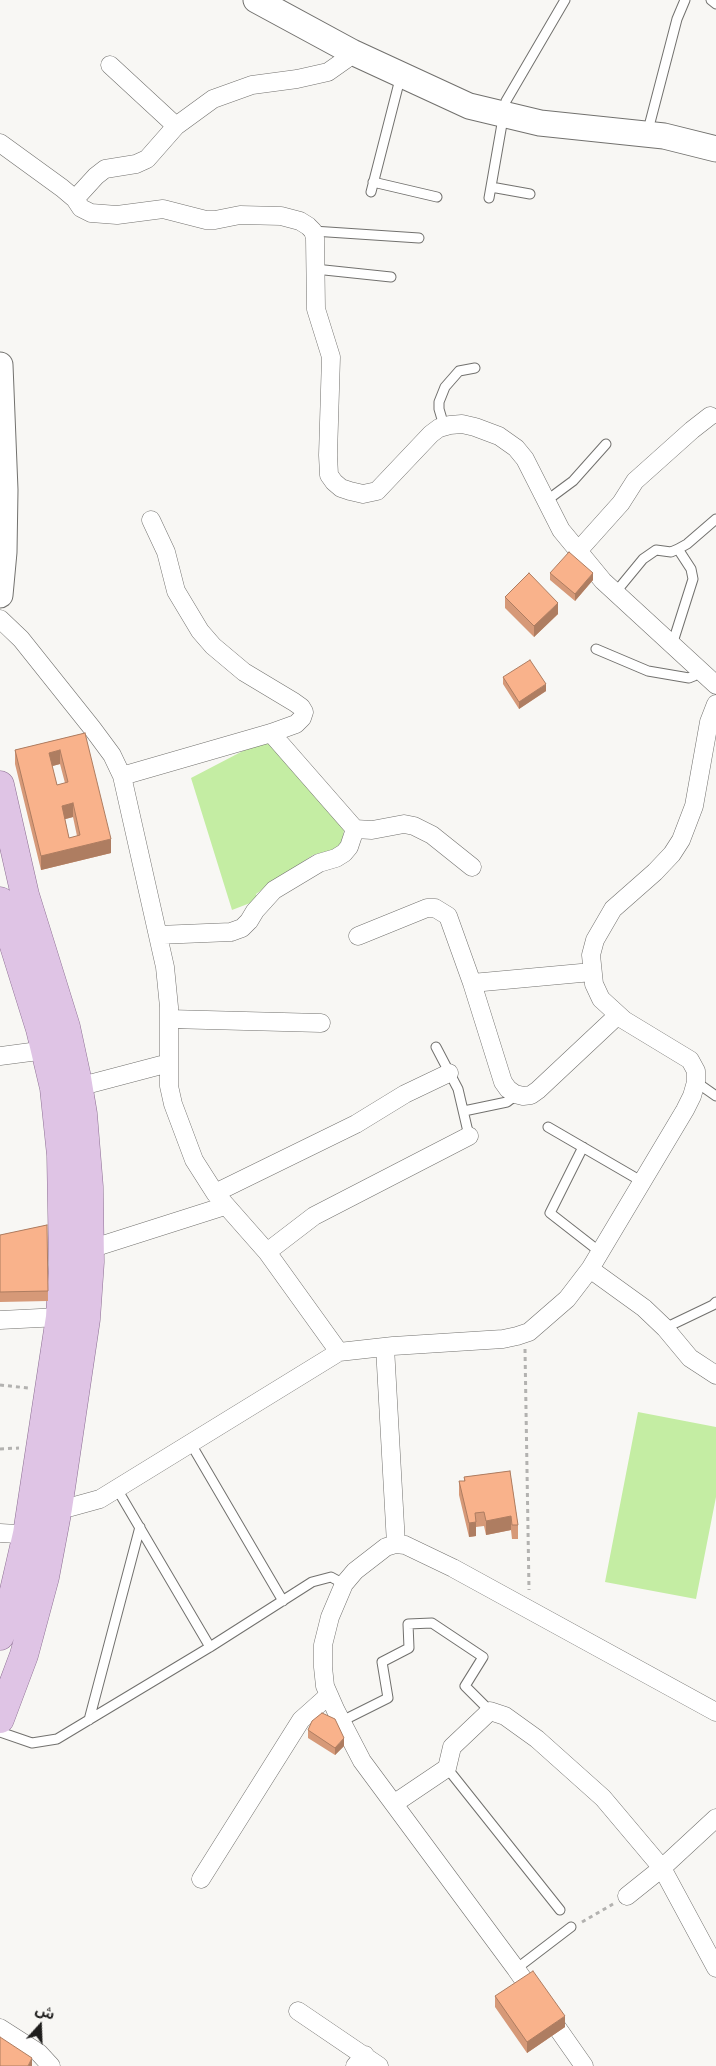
<!DOCTYPE html>
<meta charset="utf-8">
<style>
body{margin:0}
#map{position:relative;width:716px;height:2066px;overflow:hidden;background:#f8f7f4;font-family:"Asap Condensed","Noto Sans Arabic",sans-serif}
canvas{display:block}
.north{position:absolute;left:15px;top:2001px;width:50px;height:50px;-webkit-text-stroke:4px #f8f7f4;paint-order:stroke;rotate:20deg;font-size:14px;font-weight:700;line-height:20px;text-align:center;color:#1e1d1c}
.north::after{content:'';display:block;margin:auto;width:18px;height:22px;background:#1e1d1c;clip-path:polygon(50% 0,100% 100%,50% 72%,0 100%)}
</style>
<div id="map">
<canvas width="716" height="2066"></canvas>
<div class="north">ش</div>
</div>
<script>
const ctx = document.querySelector('canvas').getContext('2d');
ctx.lineJoin = 'round';
function paint(path, color) {
  ctx.fillStyle = color;
  ctx.fill(path, 'evenodd');
}
function shape(rows) {
  const path = new Path2D();
  for (const r of rows) {
    path.moveTo(r[0], r[1]);
    for (let i = 2; i < r.length; i += 2) path.lineTo(r[i], r[i + 1]);
  }
  return path;
}
function trace(path, color, width, dash) {
  ctx.strokeStyle = color;
  ctx.lineWidth = width;
  ctx.lineCap = dash ? 'butt' : 'round';
  ctx.setLineDash(dash || []);
  ctx.stroke(path);
}
paint(shape([
 [262,741,273,745,344,830,341,848,313,855,256,894,258,900,232,910,191,778],
 [638,1412,716,1427,716,1497,696,1599,605,1582]
]), '#c4eda3');
const lane = shape([
 [711,0,716,4],
 [647,134,677,19,685,0],
 [373,182,437,197],
 [491,187,530,194],
 [371,192,401,75],
 [489,198,506,101,565,0],
 [313,231,419,238],
 [315,269,391,277],
 [444,426,439,409,439,402,445,387,459,371,475,368],
 [546,501,573,481,606,444],
 [615,593,643,559,656,550,671,552,678,549,687,544,716,519],
 [672,645,693,579,691,569,678,549],
 [596,649,648,671,689,678,694,676,700,670],
 [436,1047,458,1089,469,1136],
 [696,1082,716,1096],
 [464,1111,507,1102,511,1099,515,1094],
 [548,1127,641,1181],
 [583,1147,550,1213,600,1252],
 [665,1328,713,1305,716,1302],
 [191,1444,283,1601],
 [117,1489,210,1647],
 [89,1720,140,1527],
 [342,1721,388,1698,382,1662,409,1648,408,1624,432,1623,483,1657,465,1686,490,1711],
 [0,1732,32,1743,57,1739,210,1647,312,1582,331,1577,344,1584],
 [447,1768,560,1910],
 [516,1969,571,1927]
]);
const street = shape([
 [110,65,176,126],
 [0,143,62,188,75,199,81,208,91,213,117,215,163,209,206,220,215,220,240,215,281,216,300,221,308,226,313,231,315,238,316,309,331,357,328,455,329,475,334,482,341,488,350,491,363,494,377,491,431,434,439,428,450,425,462,424,475,427,499,436,516,448,525,459,561,530,603,581,716,685],
 [75,199,96,176,105,169,136,164,147,159,176,126,213,99,252,85,297,79,328,72,345,60,352,52],
 [578,551,621,503,635,481,692,430,710,416],
 [0,619,21,639,92,728,112,755,122,776,165,967,169,1007,169,1086,173,1104,194,1160,215,1193,267,1252,339,1352],
 [271,733,355,829,372,830,404,824,414,826,432,835,472,867],
 [122,776,271,733,296,724,302,718,304,712,301,707,294,702,244,672,213,646,200,631,176,591,166,552,151,520],
 [158,935,231,932,242,928,249,921,255,911,274,890,319,863,336,858,344,853,349,847,355,829],
 [358,936,427,908,435,908,448,916,472,983,503,1082,508,1089,515,1094,523,1096,531,1095,538,1090,618,1015],
 [472,983,592,972],
 [169,1019,321,1023],
 [0,1056,46,1050],
 [78,1087,169,1063],
 [215,1193,356,1124,405,1094,449,1073],
 [90,1249,225,1206],
 [267,1252,314,1216,469,1136],
 [590,1269,644,1308,665,1328,690,1358,716,1375],
 [0,1320,60,1317],
 [385,1347,396,1544],
 [48,1506,71,1507,100,1499,339,1352,393,1346,503,1339,517,1336,529,1332,567,1299,590,1269,685,1110,692,1096,696,1082,696,1071,690,1060,624,1020,601,999,594,984,591,955,595,940,613,909,655,872,672,854,681,840,694,806,709,722,716,704],
 [0,1533,35,1535],
 [395,1803,447,1768,452,1747,490,1711,505,1716,537,1739,603,1798,662,1868,716,1968],
 [201,1879,301,1720,329,1695],
 [627,1896,662,1868,716,1818],
 [298,2011,379,2066],
 [0,2028,39,2053,51,2066],
 [355,2066,365,2055],
 [584,2066,516,1969,362,1761,336,1711,325,1686,323,1667,323,1645,330,1617,344,1584,355,1571,386,1547,396,1544,405,1545,453,1568,716,1712]
]);
const secondary = shape([
 [256,0,352,52,469,106,540,123,664,136,716,149],
 [0,365,5,490,4,552,0,595]
]);
const primary = shape([
 [0,785,25,895,66,1027,77,1078,83,1114,89,1187,90,1262,86,1319,58,1508,45,1577,24,1655,0,1719],
 [0,901,40,1029,54,1088,61,1155,63,1265,60,1317,27,1534,12,1599,0,1636]
]);
trace(lane, '#72716e', 11);
trace(street, '#72716e', 19);
trace(secondary, '#72716e', 27);
trace(primary, '#8d7093', 29);
trace(shape([
 [525,1349,529,1590],
 [0,1385,28,1388],
 [0,1449,19,1448],
 [582,1922,613,1904]
]), '#b3b2b0', 3, [4, 4]);
trace(lane, '#fff', 9);
trace(street, '#fff', 18);
trace(secondary, '#fff', 25);
trace(primary, '#dfc4e5', 28);
paint(shape([
 [550,573,593,580,575,601,550,580],
 [505,597,558,614,534,637,505,608],
 [503,677,546,691,519,709,503,684],
 [85,733,111,853,41,870,15,764,15,750],
 [60,764,65,783,57,785,52,766],
 [73,817,77,836,69,838,65,819],
 [47,1225,48,1301,0,1302,0,1235],
 [510,1471,518,1525,518,1539,512,1539,511,1530,486,1535,484,1526,476,1527,476,1536,469,1537,459,1495,459,1481,464,1481,464,1477],
 [308,1730,344,1746,335,1755,308,1738],
 [495,1996,565,2027,527,2053,495,2007]
]), '#d69978');
paint(shape([
 [593,573,593,580,575,601,575,594],
 [558,603,558,614,534,637,534,626],
 [546,684,546,691,519,709,519,702],
 [60,750,60,764,49,767,49,753],
 [73,803,73,817,62,820,62,806],
 [111,839,111,853,41,870,41,856],
 [511,1516,511,1530,486,1535,486,1521],
 [476,1522,476,1536,469,1537,469,1523],
 [344,1738,344,1746,335,1755,335,1748],
 [565,2016,565,2027,527,2053,527,2042],
 [32,2058,32,2066,28,2066]
]), '#ae7d61');
const building = shape([
 [569,552,593,573,575,594,550,573,569,552],
 [529,573,558,603,534,626,505,597,529,573],
 [530,660,546,684,519,702,503,677,530,660],
 [85,733,111,839,41,856,15,750,85,733],
 [60,750,68,782,57,785,49,753,60,750],
 [73,803,80,835,69,838,62,806,73,803],
 [47,1225,48,1291,0,1292,0,1235,47,1225],
 [510,1471,518,1525,512,1525,511,1516,486,1521,484,1512,475,1513,476,1522,469,1523,459,1481,465,1481,464,1477,510,1471],
 [322,1713,335,1719,344,1738,335,1748,308,1730,312,1721,322,1713],
 [533,1971,565,2016,527,2042,495,1996,533,1971],
 [0,2037,32,2058,28,2066,0,2066,0,2037]
]);
paint(building, '#f9b28b');
trace(building, '#ae7d61', 1);
</script>
